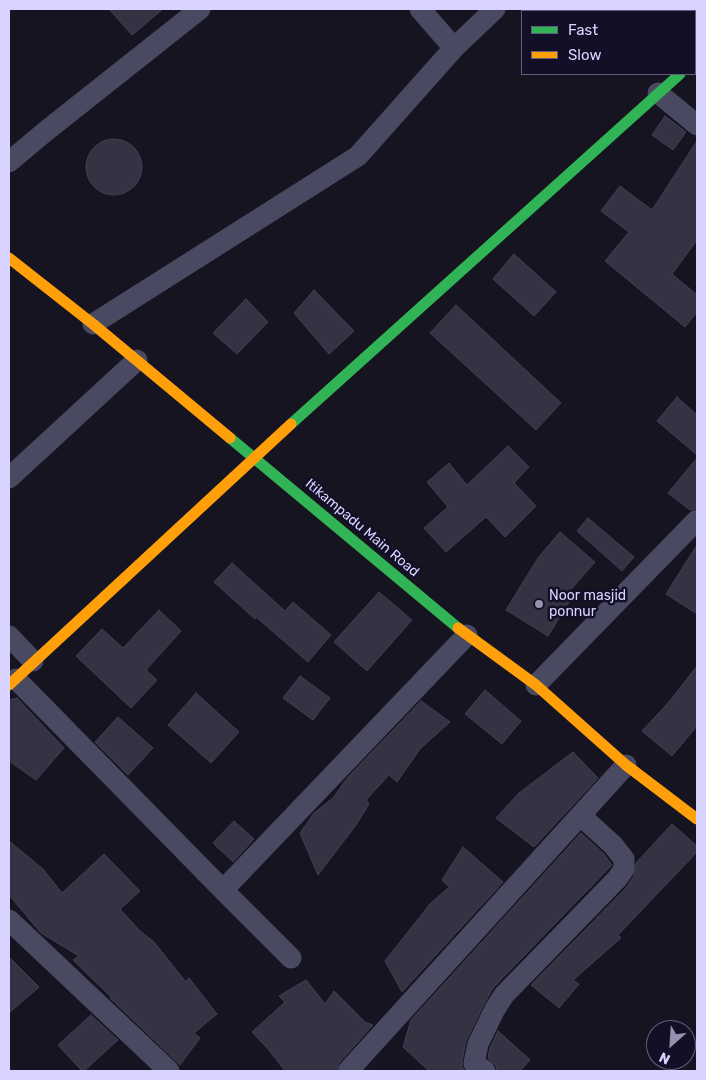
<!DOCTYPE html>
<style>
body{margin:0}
#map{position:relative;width:706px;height:1080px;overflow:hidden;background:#161421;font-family:Rubik,sans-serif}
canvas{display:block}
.frame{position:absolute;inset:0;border:10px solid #d9d4ff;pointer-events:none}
.legend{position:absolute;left:521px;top:10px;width:175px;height:65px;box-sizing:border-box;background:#130f26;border:1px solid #625e7d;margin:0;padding:6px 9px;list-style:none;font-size:15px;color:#d9d4ff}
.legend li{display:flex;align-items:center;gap:10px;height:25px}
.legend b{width:25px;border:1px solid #625e7d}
.north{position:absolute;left:646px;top:1020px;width:50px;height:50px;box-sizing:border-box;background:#130f26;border:1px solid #625e7d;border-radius:50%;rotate:206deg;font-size:14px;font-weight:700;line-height:20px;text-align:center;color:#d9d4ff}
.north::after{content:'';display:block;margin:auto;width:18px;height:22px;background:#9591b1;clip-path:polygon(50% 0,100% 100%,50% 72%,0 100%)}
</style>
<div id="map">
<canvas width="706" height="1080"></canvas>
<div class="frame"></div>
<ul class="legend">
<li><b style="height:6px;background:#30b455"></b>Fast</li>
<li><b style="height:6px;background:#ff9f0a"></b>Slow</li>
</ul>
<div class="north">N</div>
</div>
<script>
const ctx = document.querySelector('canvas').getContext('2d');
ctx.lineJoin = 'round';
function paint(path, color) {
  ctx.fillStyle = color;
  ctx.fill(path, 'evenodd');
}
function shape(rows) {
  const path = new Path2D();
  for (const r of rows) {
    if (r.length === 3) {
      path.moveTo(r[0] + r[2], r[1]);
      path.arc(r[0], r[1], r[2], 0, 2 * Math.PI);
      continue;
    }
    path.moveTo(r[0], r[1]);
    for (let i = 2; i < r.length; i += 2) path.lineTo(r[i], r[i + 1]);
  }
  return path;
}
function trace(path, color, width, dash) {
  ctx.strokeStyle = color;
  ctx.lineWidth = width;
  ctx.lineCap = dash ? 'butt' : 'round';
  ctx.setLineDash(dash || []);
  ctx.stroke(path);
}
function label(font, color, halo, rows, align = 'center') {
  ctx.font = font + ' Rubik,sans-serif';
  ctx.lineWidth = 5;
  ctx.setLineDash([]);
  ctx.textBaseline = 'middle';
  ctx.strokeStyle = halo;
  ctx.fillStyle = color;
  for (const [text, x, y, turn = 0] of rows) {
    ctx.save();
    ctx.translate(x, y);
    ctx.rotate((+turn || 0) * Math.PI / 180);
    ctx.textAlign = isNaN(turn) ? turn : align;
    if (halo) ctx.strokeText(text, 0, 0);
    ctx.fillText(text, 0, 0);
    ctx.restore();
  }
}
const building = shape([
 [109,9,163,9,132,35,109,9],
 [665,116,686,132,673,150,652,135,665,116],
 [114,167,28],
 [697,141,697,240,672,274,697,295,697,312,685,327,605,261,629,232,601,211,620,186,652,210,697,141],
 [514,254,556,292,534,316,493,279,514,254],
 [314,290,354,331,329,354,294,313,314,290],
 [246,299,268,322,237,354,213,333,246,299],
 [456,305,561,403,536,430,430,333,456,305],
 [677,397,697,415,697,455,657,421,677,397],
 [508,446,529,467,514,483,536,506,505,537,486,517,446,552,424,528,448,507,427,482,449,463,467,485,508,446],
 [697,458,697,508,690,510,668,493,697,458],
 [588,518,634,557,622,571,577,531,588,518],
 [560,532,595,562,566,595,571,599,548,636,506,610,538,558,560,532],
 [697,545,697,614,666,594,697,545],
 [232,563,285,611,293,602,331,635,308,662,256,617,255,619,214,582,232,563],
 [379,592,412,620,367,671,334,642,379,592],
 [159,610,181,631,146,670,157,680,131,708,76,656,102,629,123,648,159,610],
 [697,666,697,726,672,756,642,731,669,702,697,666],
 [300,676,330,698,313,720,283,698,300,676],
 [485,690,521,721,502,744,465,714,485,690],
 [196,693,239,732,211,763,168,725,196,693],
 [17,698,64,748,36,780,9,761,9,700,17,698],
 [421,701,450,722,420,749,397,782,389,775,366,800,369,804,356,825,318,875,300,833,314,813,333,798,348,777,421,701],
 [118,717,153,748,128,775,95,742,118,717],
 [573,752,598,778,534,847,496,818,519,793,573,752],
 [234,821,254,839,233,862,213,843,234,821],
 [672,824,697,846,697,852,618,935,621,938,573,980,579,984,559,1008,531,985,626,888,634,876,636,863,672,824],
 [581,833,604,854,612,865,493,988,484,1004,466,1041,462,1061,462,1067,465,1071,429,1071,403,1047,411,1020,581,833],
 [9,841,43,869,62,893,104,854,140,891,120,909,140,931,154,942,186,982,189,978,217,1014,194,1033,200,1038,180,1065,110,998,111,997,73,960,79,956,41,933,9,895,9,841],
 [463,847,503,882,402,992,385,961,430,904,449,887,442,880,463,847],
 [9,957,39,987,9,1013,9,957],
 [306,980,325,1004,334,991,365,1022,373,1025,339,1063,336,1071,285,1071,268,1049,252,1032,285,1002,279,996,306,980],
 [91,1015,118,1040,84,1071,82,1071,58,1045,91,1015],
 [498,1031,530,1060,520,1071,497,1071,496,1066,488,1058,490,1048,498,1031]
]);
paint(building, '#343243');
trace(building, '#433f54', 1);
trace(shape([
 [420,9,454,48],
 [695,60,697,58],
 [658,93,697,125],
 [9,162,46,131,200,9],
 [93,324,358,156,454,48,495,9],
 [9,478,137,360],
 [9,636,33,661],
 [16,679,223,890,291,958],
 [536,685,697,520],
 [223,890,467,635],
 [9,920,169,1071],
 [348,1071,626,765],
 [485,1071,474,1063,478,1044,495,1009,504,995,617,879,624,869,624,859,613,845,581,816]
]), '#4a4962', 21);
trace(shape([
 [291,424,680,74],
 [230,438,458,628]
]), '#30b455', 11);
trace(shape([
 [9,258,93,324,230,438],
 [458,628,536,685,626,765,697,819],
 [9,685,291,424]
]), '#ff9f0a', 11);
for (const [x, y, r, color] of [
 [539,604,5,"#9591b1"]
]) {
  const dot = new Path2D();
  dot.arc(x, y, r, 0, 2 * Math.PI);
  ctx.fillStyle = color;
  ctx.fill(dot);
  trace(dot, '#130f26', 2);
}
label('14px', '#d9d4ff', '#130f26', [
 ["Itikampadu Main Road",362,528,40]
]);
label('14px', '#d9d4ff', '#130f26', [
 ["Noor masjid",549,596],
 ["ponnur",549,612]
], 'left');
</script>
